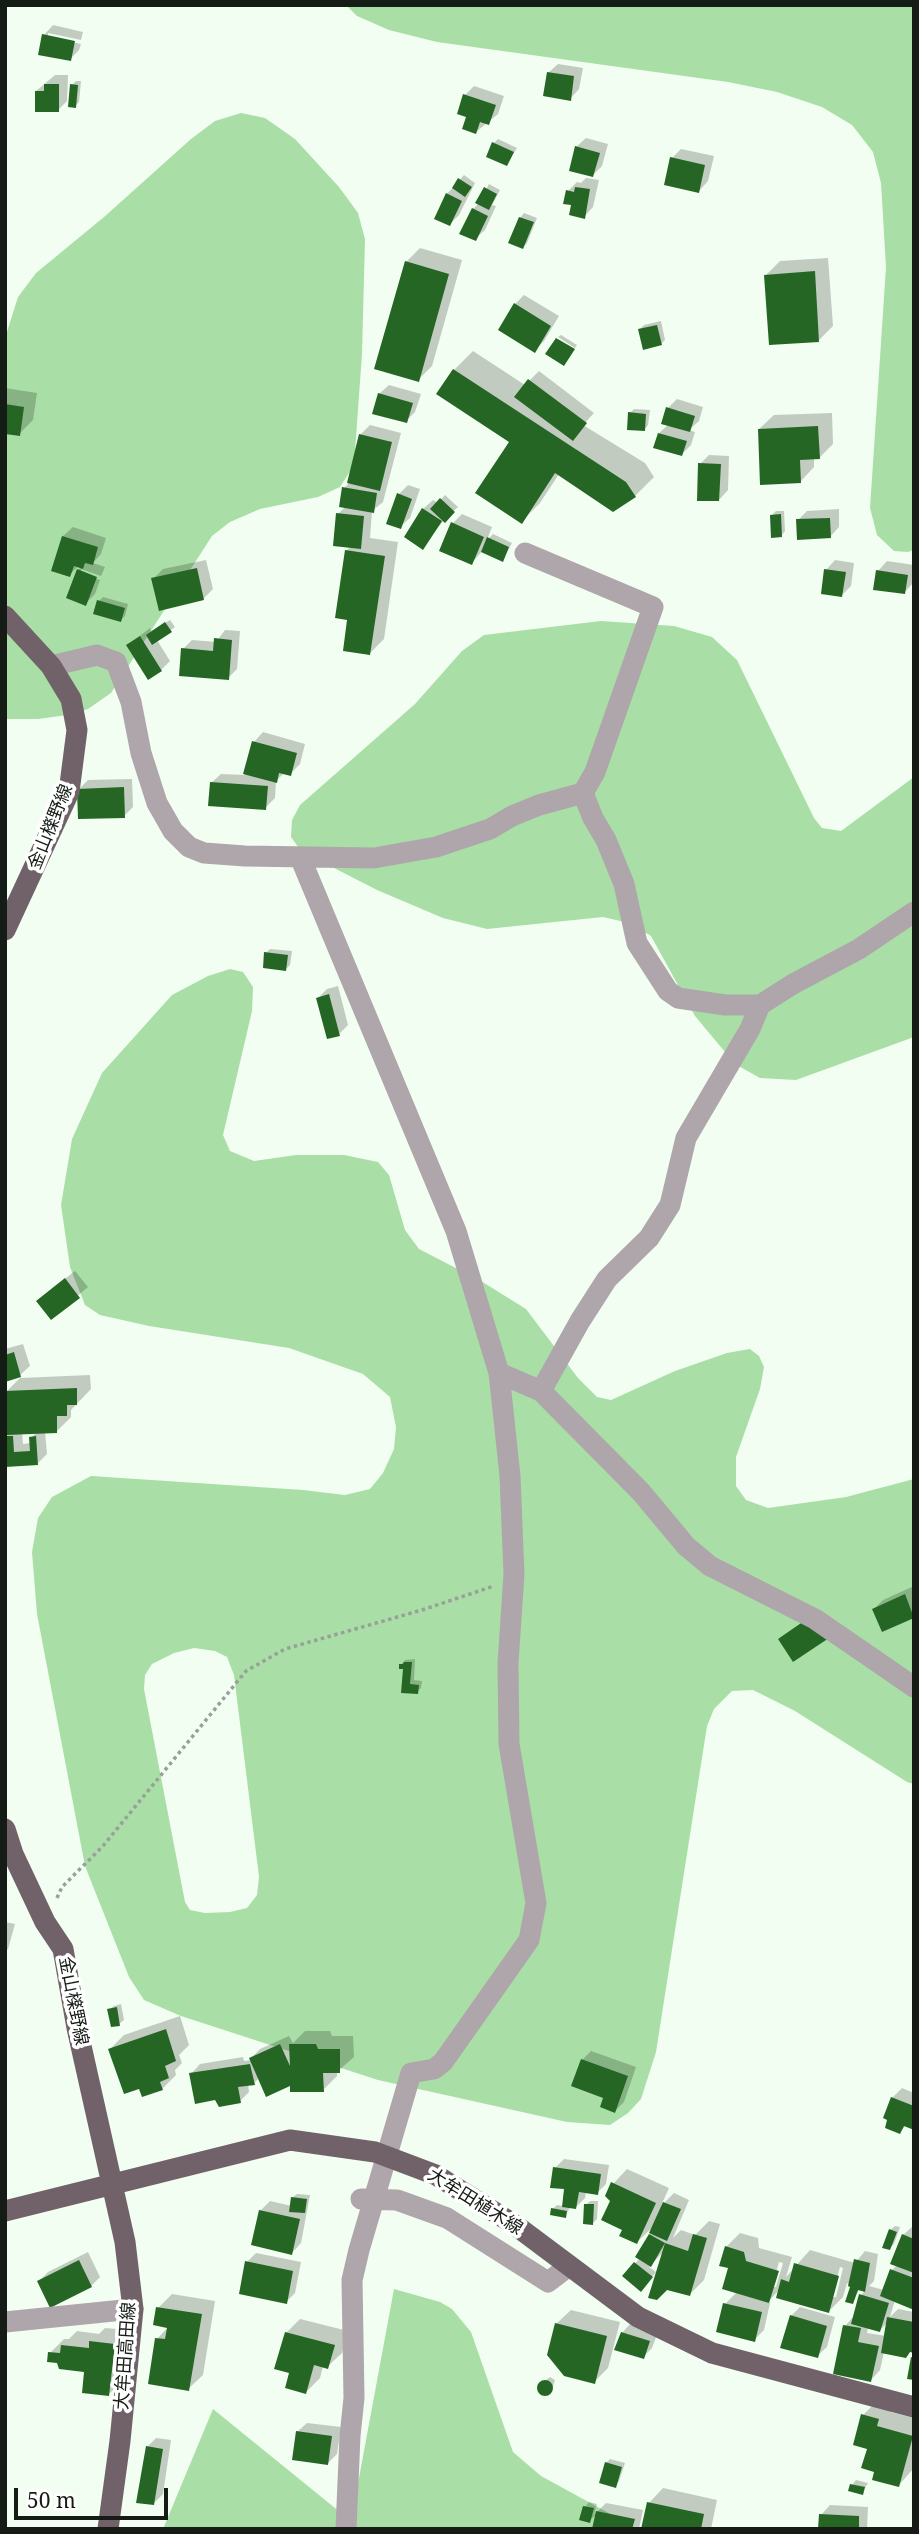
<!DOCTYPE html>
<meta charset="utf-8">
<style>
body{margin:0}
#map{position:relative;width:919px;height:2534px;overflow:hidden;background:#f2fef1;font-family:"Noto Serif",serif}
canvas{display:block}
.frame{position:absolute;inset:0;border:7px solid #151b15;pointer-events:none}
.scale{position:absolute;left:14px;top:2488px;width:154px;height:32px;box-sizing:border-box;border:4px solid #151b15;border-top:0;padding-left:9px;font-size:21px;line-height:24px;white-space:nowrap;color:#151b15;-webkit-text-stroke:5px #fff;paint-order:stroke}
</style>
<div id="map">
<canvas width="919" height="2534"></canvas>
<div class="frame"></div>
<div class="scale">50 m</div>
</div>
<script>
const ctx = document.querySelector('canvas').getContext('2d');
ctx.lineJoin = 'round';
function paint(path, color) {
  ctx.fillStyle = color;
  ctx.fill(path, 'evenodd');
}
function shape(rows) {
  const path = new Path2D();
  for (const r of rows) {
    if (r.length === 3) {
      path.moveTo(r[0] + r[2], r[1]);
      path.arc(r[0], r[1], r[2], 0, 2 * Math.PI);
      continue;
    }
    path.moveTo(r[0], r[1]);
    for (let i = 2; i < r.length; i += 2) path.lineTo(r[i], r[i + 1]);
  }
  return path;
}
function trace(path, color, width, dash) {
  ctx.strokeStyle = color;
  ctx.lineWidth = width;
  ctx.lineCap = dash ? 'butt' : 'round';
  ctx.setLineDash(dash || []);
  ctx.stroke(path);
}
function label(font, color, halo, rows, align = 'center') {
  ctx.font = font + ' "Noto Serif","Noto Sans JP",serif';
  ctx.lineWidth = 7;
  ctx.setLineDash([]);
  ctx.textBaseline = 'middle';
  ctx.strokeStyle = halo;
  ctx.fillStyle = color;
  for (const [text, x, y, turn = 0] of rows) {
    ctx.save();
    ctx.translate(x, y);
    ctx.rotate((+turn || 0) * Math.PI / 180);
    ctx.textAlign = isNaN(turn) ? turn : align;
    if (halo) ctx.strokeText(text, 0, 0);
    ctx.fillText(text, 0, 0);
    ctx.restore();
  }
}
paint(shape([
 [346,5,914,5,914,550,908,552,894,551,877,535,870,508,886,267,881,183,873,152,852,125,822,107,777,92,728,82,437,42,389,30,357,16],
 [241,113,265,118,295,139,339,187,358,213,365,239,362,354,354,465,340,487,318,497,260,509,230,522,212,536,111,693,88,709,67,715,38,719,5,719,5,338,18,297,36,273,104,217,191,139,215,121],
 [601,621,674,626,712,637,737,660,814,818,822,828,841,831,914,777,914,1037,796,1080,760,1078,735,1064,695,1016,651,936,629,923,603,917,487,929,443,918,377,890,301,851,291,837,292,820,300,805,415,704,462,651,484,635],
 [230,969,243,972,253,987,252,1011,223,1135,230,1151,254,1161,296,1155,344,1155,378,1162,389,1175,405,1230,419,1249,481,1281,526,1309,578,1378,597,1397,611,1400,675,1371,727,1353,750,1349,759,1356,764,1367,760,1389,736,1457,736,1486,746,1500,768,1508,846,1497,914,1479,914,1784,907,1782,795,1711,753,1690,732,1691,714,1709,707,1726,656,2052,641,2099,628,2113,610,2125,567,2122,378,2080,181,2016,144,2000,129,1977,85,1866,37,1614,32,1552,38,1518,52,1497,91,1476,303,1490,345,1495,370,1489,383,1473,394,1449,396,1427,390,1397,363,1374,289,1348,149,1326,100,1315,85,1305,70,1267,61,1205,72,1139,102,1073,172,995,208,976],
 [194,1648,215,1651,227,1657,234,1675,259,1877,257,1895,247,1908,230,1912,205,1913,190,1910,185,1902,144,1689,145,1675,152,1664,174,1653],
 [394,2289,440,2302,452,2309,471,2332,513,2452,541,2476,638,2529,163,2529,213,2409,351,2521]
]), '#a9dfa6');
paint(shape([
 [53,25,83,32,81,40,48,33,48,37,81,44,79,50,70,59,44,35],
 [558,64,583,68,579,89,570,99,548,73],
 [55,75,68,75,67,101,58,110,36,91],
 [76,81,81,81,79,102,75,106,72,85],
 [474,86,504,96,498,114,476,132,468,116,465,95],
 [586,138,608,144,602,166,593,175,576,147],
 [498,139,517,148,507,164,494,143],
 [681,149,714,156,708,181,699,191,672,158],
 [464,175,475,183,459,215,450,224,447,194],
 [586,178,599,180,593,207,584,217,573,204,568,191,577,182,581,183],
 [489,184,500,190,492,205,496,206,485,230,475,239,473,209,479,203],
 [524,213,537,218,527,243,523,247,520,218],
 [420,248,462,260,432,366,418,380,406,262],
 [828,258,833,326,819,340,766,275,780,261],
 [524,295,559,316,544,341,535,350,515,304],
 [661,321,665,340,661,344,640,329,644,325],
 [561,335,577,345,575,348,558,337],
 [473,351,525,385,539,371,594,413,583,425,645,463,654,477,635,496,613,510,559,474,540,503,521,522,511,441,438,393,454,370],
 [389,385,421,394,415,412,406,421,379,394],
 [5,388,37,393,33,420,19,434,5,432],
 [677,399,703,407,699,421,689,430,695,432,691,445,682,454,659,433,669,424,668,408],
 [634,409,650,410,648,425,644,430,630,413],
 [832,413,833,444,819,458,814,458,814,467,800,482,759,429,774,415],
 [370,425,401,433,383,502,372,511,370,538,398,542,384,639,370,653,349,619,346,551,351,546,338,514,345,507,344,488,349,483,360,435],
 [709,455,729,456,728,490,719,500,700,464],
 [408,485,420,489,410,518,400,527,399,494],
 [445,495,458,507,444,520,423,547,423,509,433,500,438,503],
 [839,509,839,527,830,537,798,520,807,511],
 [776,511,784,511,785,531,781,536,772,515],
 [462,514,492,527,487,540,493,534,512,543,503,560,482,551,472,563,453,523],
 [73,527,106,538,101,554,93,563,105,567,101,576,81,569,81,573,100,580,95,594,85,604,69,597,81,564,69,575,53,570,63,536],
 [206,560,213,589,203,599,153,579,163,569],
 [835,560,854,563,851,586,842,595,826,570],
 [887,561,914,565,913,583,904,593,878,571],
 [103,597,128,604,125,616,121,620,99,601],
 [170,620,175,627,157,640,170,661,161,670,128,645,150,628,151,631],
 [225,630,240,631,237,669,228,678,183,649,192,640,216,642],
 [263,732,305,744,300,764,290,774,285,772,276,781,275,798,265,808,211,783,221,774,245,775,254,742],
 [132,779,133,807,124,816,79,789,88,780],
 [270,949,292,951,290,965,286,969,266,953],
 [338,986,348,1025,339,1034,318,998,327,989],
 [75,1271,88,1287,51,1318,48,1292],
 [23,1344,30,1366,20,1375,5,1380,5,1349],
 [90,1375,91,1389,71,1410,71,1417,57,1431,45,1431,47,1454,38,1463,5,1466,5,1432,7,1430,6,1392,20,1378],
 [22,1432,37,1432,31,1438,31,1443,23,1444],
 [914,1586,914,1616,883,1629,874,1609,883,1600],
 [415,1659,414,1680,422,1681,421,1688,417,1692,403,1691,405,1668,401,1665,405,1660],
 [5,1922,15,1924,8,1949,5,1951],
 [121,2004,124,2020,119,2024,109,2010,114,2006],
 [180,2016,189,2045,179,2055,182,2063,175,2070,176,2075,162,2089,140,2086,110,2049,124,2035],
 [305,2031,330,2031,332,2036,353,2036,354,2057,337,2072,337,2076,323,2090,292,2082,259,2078,254,2083,248,2084,249,2092,240,2101,191,2074,200,2064,243,2057,244,2061,252,2060,251,2058,260,2049,289,2036,293,2043],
 [591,2051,636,2067,624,2102,615,2111,582,2060],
 [902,2088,914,2093,914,2128,906,2125,900,2132,892,2098],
 [564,2159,609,2165,606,2184,597,2193,586,2192,585,2198,576,2207,571,2206,565,2216,553,2209,557,2205,563,2206,566,2188,555,2168],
 [627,2169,669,2188,661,2206,674,2193,689,2200,673,2238,681,2230,695,2235,709,2221,720,2224,704,2280,690,2294,664,2251,649,2267,656,2272,645,2285,624,2276,640,2258,637,2257,656,2224,637,2242,624,2229,612,2200,613,2184],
 [297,2194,310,2195,301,2243,292,2253,260,2211,270,2201,292,2206,292,2198],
 [590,2201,598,2201,597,2219,593,2223,586,2205],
 [895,2226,900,2227,894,2244,890,2248,890,2230],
 [913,2226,914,2308,895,2300,890,2317,898,2309,914,2312,914,2351,884,2352,880,2370,871,2380,845,2326,854,2316,861,2295,865,2291,860,2288,852,2302,854,2286,847,2283,843,2297,829,2311,779,2290,768,2302,770,2303,764,2330,754,2340,725,2304,737,2292,726,2247,740,2233,758,2238,759,2248,792,2257,786,2277,810,2250,855,2263,865,2251,878,2254,874,2281,869,2286,884,2290,892,2270,897,2265,903,2235],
 [779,2262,783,2263,776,2287,772,2287],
 [840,2267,843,2268,836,2297,832,2297],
 [888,2322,886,2336,867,2333,868,2327,880,2330],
 [88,2252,100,2277,91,2286,39,2281,48,2272],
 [256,2253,301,2262,295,2293,286,2302,247,2262],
 [172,2294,215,2301,203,2375,188,2389,157,2339,169,2326,158,2308],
 [800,2307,835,2317,827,2347,817,2356,791,2316],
 [571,2310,620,2322,608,2368,594,2382,556,2324],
 [300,2319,348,2331,342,2353,327,2367,323,2366,320,2378,306,2392,291,2371,286,2333],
 [631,2323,658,2332,652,2348,643,2357,622,2333],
 [105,2328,129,2330,123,2380,109,2394,86,2371,50,2353,64,2339,69,2339,77,2331,99,2334],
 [550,2377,555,2380,551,2392,544,2394,539,2389,542,2383],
 [877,2401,892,2405,890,2412,914,2418,914,2468,899,2485,876,2471,869,2447,863,2415],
 [307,2423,341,2427,337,2454,328,2463,297,2432],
 [156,2438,171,2440,163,2494,153,2504,147,2447],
 [610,2459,625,2463,619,2481,615,2486,606,2463],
 [856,2480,868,2483,862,2493,852,2485],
 [663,2488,717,2500,711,2529,643,2529,649,2503],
 [589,2502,597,2504,594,2515,606,2503,643,2510,639,2529,593,2529,597,2514,589,2521,585,2507],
 [830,2505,868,2507,867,2529,820,2529,821,2515]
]), '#0003');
paint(shape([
 [42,34,75,41,71,61,38,55],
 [547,72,574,76,571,101,543,96],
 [44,84,59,84,59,112,35,112,35,91,44,91],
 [70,84,78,85,76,108,68,107],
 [463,94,496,105,489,125,480,122,476,134,462,129,466,117,457,114],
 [492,142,514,152,507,166,486,157],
 [575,146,600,153,593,177,569,171],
 [670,157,705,165,699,193,664,185],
 [458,178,472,187,465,197,452,188],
 [484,187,497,194,489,210,475,203],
 [575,187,590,189,585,219,569,215,571,205,563,204,566,190,574,192],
 [446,193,462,201,450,226,434,219],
 [472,208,488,216,476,241,459,234],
 [519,217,534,222,523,249,508,243],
 [405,261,449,274,419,382,374,369],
 [815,271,819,342,769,345,764,275],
 [514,303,551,326,535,353,498,330],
 [657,325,662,345,643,350,638,329],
 [556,338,575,349,564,366,545,354],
 [453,369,626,482,636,497,613,512,555,473,522,524,475,493,509,442,436,394],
 [528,379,587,423,573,441,514,397],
 [378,393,413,403,407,423,372,414],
 [5,404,24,407,20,436,5,434],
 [666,407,695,416,690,432,661,424],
 [628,412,646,414,645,431,627,430],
 [818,426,820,459,800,460,801,483,760,485,758,429],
 [658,433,687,441,682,456,653,448],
 [359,434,392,442,380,491,347,483],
 [698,463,721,464,719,501,697,501],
 [342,487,377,493,374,513,339,507],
 [397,493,412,499,401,529,386,524],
 [440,498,455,512,445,523,430,509],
 [422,508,442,521,423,550,404,537],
 [336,513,364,516,361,549,333,546],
 [781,514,782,537,771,538,770,515],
 [830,518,831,538,797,540,796,519],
 [451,522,484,537,472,565,439,551],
 [62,536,98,547,93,565,85,563,83,569,74,566,70,577,51,571],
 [487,537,509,547,503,562,481,552],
 [345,550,385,556,370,655,343,651,347,620,335,618],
 [197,568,204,600,159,611,151,578],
 [77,569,97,577,86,606,66,598],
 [824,569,846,572,842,597,821,594],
 [876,570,908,575,905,594,873,590],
 [97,600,125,608,121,622,93,614],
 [165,622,172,632,152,645,146,635],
 [140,636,162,671,148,680,126,645],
 [214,638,232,640,229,680,179,676,181,648,213,651],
 [252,741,297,753,291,776,279,773,277,783,243,774],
 [210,782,268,786,266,810,208,806],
 [124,787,125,818,78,819,77,789],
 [264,952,288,955,286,971,263,968],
 [329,994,340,1036,327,1039,316,998],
 [65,1278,80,1298,51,1320,36,1301],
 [14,1352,21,1377,5,1382,5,1355],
 [77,1388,77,1405,67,1405,67,1416,57,1416,57,1433,6,1435,5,1391],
 [5,1436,13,1436,14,1452,30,1451,29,1437,36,1436,38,1465,5,1467],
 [905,1594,914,1618,882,1632,872,1609],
 [804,1621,829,1638,793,1662,778,1639],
 [404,1662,412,1662,410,1684,419,1685,418,1694,401,1693,403,1669,399,1669,399,1664,403,1664],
 [117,2007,120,2026,111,2027,107,2009],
 [166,2029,176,2061,165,2066,169,2078,160,2082,163,2090,142,2097,139,2089,124,2094,108,2049],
 [280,2044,290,2066,289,2044,316,2044,318,2049,340,2049,340,2073,323,2073,324,2092,290,2092,290,2086,266,2097,249,2058],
 [581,2059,628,2076,615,2113,600,2107,603,2098,571,2086],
 [250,2064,255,2085,238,2087,241,2103,219,2107,215,2100,195,2104,189,2073],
 [891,2097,914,2106,914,2130,904,2126,900,2134,885,2128,887,2120,883,2118],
 [553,2167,601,2174,598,2195,579,2192,576,2209,562,2207,564,2189,550,2188],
 [611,2182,656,2203,637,2244,619,2236,622,2230,601,2220,610,2201,605,2196],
 [291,2197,307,2199,305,2213,289,2212],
 [663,2202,681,2209,667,2241,649,2233],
 [584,2204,594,2204,593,2225,583,2224],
 [551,2208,567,2211,566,2218,550,2215],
 [259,2210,300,2219,292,2255,251,2245],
 [889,2229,897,2232,890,2250,882,2248],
 [649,2234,665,2243,688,2251,693,2234,707,2238,690,2296,667,2290,657,2300,648,2298,665,2243,651,2267,635,2257],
 [902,2234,914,2239,914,2273,890,2264],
 [725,2246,744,2252,746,2261,779,2271,769,2303,722,2289,728,2268,719,2266],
 [854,2259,870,2263,865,2292,858,2290,853,2304,845,2302,850,2287,848,2286],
 [79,2260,92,2287,50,2308,37,2281],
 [245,2261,293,2271,287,2304,239,2294],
 [634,2262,653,2277,641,2292,622,2276],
 [794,2263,839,2276,829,2313,776,2298,781,2279,789,2282],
 [890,2269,914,2278,914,2310,880,2296],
 [859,2294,889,2303,880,2332,851,2324],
 [723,2303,762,2312,755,2342,716,2332],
 [156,2307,202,2314,189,2391,148,2384,155,2338,165,2339,167,2328,153,2325],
 [790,2315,827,2326,818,2358,780,2348],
 [887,2317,914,2322,914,2353,910,2352,906,2358,881,2353],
 [555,2323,607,2336,595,2384,564,2376,547,2355],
 [843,2325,861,2328,858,2342,879,2346,871,2382,833,2374],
 [285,2332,335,2345,328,2369,314,2365,306,2394,285,2388,289,2373,274,2369],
 [621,2332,650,2341,644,2359,614,2350],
 [89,2341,115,2344,109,2396,82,2393,84,2372,59,2369,57,2363,47,2362,48,2352,60,2353,61,2345,89,2348],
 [911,2357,914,2358,914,2380,907,2379],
 [545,2388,8],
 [861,2414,879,2419,877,2426,913,2436,899,2487,872,2480,874,2472,861,2468,867,2449,853,2445],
 [296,2431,332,2436,328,2465,292,2460],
 [146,2446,163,2449,154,2505,136,2503],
 [605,2462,622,2467,616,2488,599,2483],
 [850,2484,865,2487,863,2495,848,2491],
 [647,2502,704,2514,701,2529,641,2529],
 [583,2506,594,2508,590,2523,579,2520],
 [596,2511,635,2519,632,2529,592,2529],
 [819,2514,859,2516,859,2529,818,2529]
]), '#256625');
trace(shape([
 [57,1898,62,1887,103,1846,246,1671,285,1649,422,1610,494,1586]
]), '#97a197', 3.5, [3.5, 3.5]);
trace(shape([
 [51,666,97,655,116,662,131,702,141,753,157,803,173,831,189,847,204,853,245,856,374,858,436,847,490,829,512,816,539,805,583,793,595,772,653,607,525,553],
 [583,793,593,818,606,840,624,884,637,943,668,991,678,998,725,1005,760,1005],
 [300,857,456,1231,499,1373,510,1476,514,1574,508,1663,509,1744,536,1903,529,1940,443,2062,434,2069,411,2073,359,2250,352,2280,354,2398,350,2436,346,2529],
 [499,1373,541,1391,641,1492,686,1546,710,1566,815,1619,914,1687],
 [541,1391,580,1321,607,1279,649,1238,670,1205,686,1138,750,1029,760,1005,793,984,859,949,914,912],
 [361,2199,397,2200,447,2218,548,2282,569,2266],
 [5,2322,133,2309]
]), '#afa6ab', 21);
trace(shape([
 [5,616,51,666,71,699,77,730,69,792,5,930],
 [5,1829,13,1854,45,1922,63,1949,77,2028,125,2242,133,2309,120,2441,108,2529],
 [5,2211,290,2140,375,2152,436,2175,515,2225,638,2317,712,2353,914,2407]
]), '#71626a', 21);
label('18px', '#151b15', '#fff', [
 ["金山檪野線",51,827,-68],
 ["金山檪野線",73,2001,79],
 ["大牟田植木線",475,2202,32],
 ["大牟田高田線",126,2356,-86]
]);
</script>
